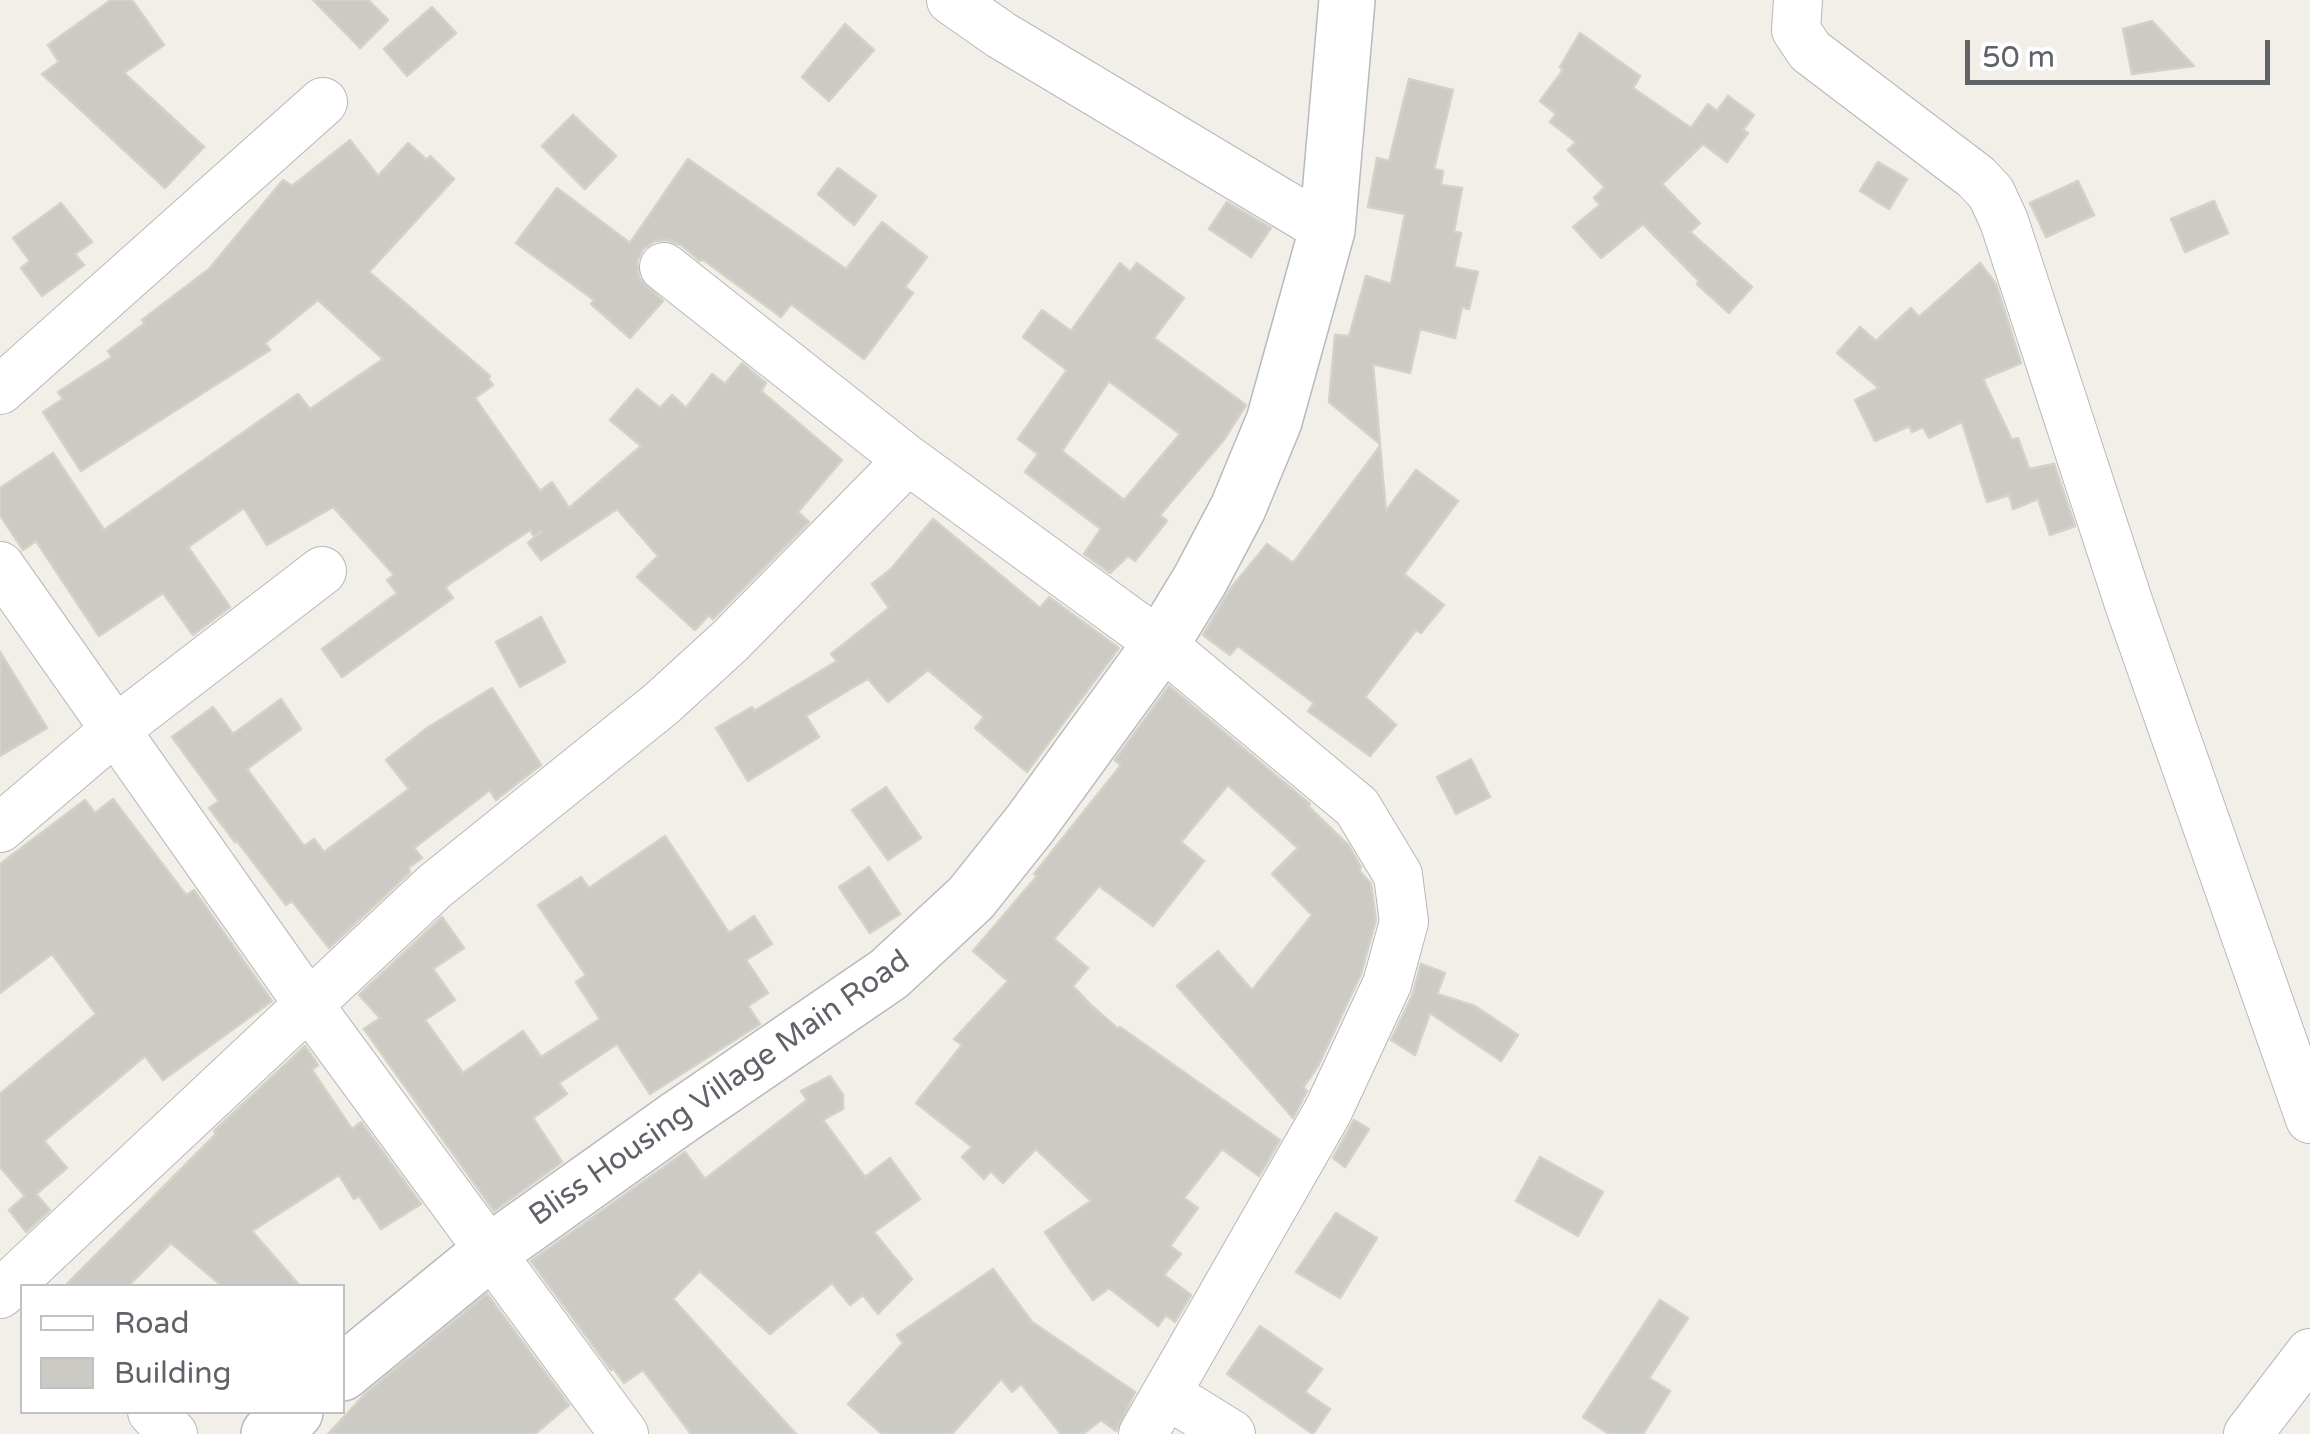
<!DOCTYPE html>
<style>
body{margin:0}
#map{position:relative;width:2310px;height:1434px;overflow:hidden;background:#f1efe8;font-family:"Varela Round",sans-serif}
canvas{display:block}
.legend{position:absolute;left:20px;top:1284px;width:325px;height:130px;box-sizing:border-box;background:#fff;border:2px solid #bfc1c3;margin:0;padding:12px 18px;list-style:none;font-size:30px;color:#5f6368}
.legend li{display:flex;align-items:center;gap:20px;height:50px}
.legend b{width:50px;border:2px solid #bfc1c3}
.scale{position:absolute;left:1965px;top:40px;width:305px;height:45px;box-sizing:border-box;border:5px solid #5f6368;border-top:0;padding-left:12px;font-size:30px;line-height:35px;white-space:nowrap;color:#5f6368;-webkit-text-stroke:8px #fff;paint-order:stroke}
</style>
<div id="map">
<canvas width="2310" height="1434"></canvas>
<ul class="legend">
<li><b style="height:12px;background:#fff"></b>Road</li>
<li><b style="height:28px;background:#cccac5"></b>Building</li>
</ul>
<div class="scale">50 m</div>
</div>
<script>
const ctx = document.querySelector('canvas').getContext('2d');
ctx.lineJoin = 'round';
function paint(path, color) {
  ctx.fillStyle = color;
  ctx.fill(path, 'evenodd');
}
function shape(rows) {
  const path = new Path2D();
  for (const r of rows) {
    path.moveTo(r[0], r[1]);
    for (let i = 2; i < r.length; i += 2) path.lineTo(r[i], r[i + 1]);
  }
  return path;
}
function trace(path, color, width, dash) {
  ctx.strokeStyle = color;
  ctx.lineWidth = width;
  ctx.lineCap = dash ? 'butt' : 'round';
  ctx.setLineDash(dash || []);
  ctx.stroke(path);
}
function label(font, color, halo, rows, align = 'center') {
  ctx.font = font + ' "Varela Round",sans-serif';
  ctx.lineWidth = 10;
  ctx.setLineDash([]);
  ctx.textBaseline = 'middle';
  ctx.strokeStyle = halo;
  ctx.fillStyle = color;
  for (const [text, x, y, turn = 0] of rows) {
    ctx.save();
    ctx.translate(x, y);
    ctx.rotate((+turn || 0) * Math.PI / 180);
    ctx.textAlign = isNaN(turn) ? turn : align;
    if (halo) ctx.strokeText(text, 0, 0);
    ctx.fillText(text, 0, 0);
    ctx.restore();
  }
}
const building = shape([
 [111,0,132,0,164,45,124,73,204,147,165,188,42,74,59,62,48,45,111,0],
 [313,0,368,0,388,20,360,48,313,0],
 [432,7,456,33,407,76,384,49,432,7],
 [2152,21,2194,66,2132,74,2123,29,2152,21],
 [845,24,874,50,829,101,802,77,845,24],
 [1580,33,1640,76,1633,88,1691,128,1708,104,1717,111,1728,96,1754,115,1743,130,1748,133,1727,162,1703,144,1662,184,1700,223,1690,232,1752,287,1729,313,1697,284,1699,281,1643,224,1601,258,1573,227,1600,205,1594,198,1605,187,1568,150,1576,142,1550,122,1556,114,1540,101,1563,70,1560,67,1580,33],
 [1409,79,1453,90,1434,169,1443,171,1441,185,1462,188,1454,232,1461,233,1454,267,1478,272,1469,309,1462,307,1455,338,1420,329,1410,373,1373,364,1380,444,1329,402,1335,335,1349,336,1366,276,1391,284,1405,214,1368,207,1377,158,1389,161,1409,79],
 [573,115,616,156,585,189,542,146,573,115],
 [350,140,378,176,408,143,427,160,430,156,454,179,369,272,490,376,488,379,493,385,475,398,540,491,552,482,569,508,641,446,610,420,637,389,660,408,672,395,686,408,712,374,725,384,742,363,766,383,761,391,842,460,798,512,809,522,713,619,709,615,695,630,637,577,658,556,617,509,541,560,528,543,542,531,534,536,530,530,445,587,453,598,342,677,322,649,397,593,387,580,394,575,333,507,267,545,244,508,188,547,230,607,193,635,163,593,99,636,36,541,23,550,0,515,0,488,53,453,104,530,298,394,310,409,383,359,318,300,265,343,270,350,81,471,43,412,63,399,58,392,112,357,108,351,145,323,142,320,209,269,283,180,292,186,350,140],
 [688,159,846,269,882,222,927,257,905,287,913,293,864,359,791,304,781,317,702,259,700,261,681,245,667,240,655,241,643,249,637,262,639,278,663,301,630,338,591,304,594,300,516,243,557,188,630,243,688,159],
 [1878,162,1907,179,1889,209,1860,191,1878,162],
 [838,168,876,196,854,225,818,194,838,168],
 [2078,181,2094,215,2046,237,2030,203,2078,181],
 [2214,201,2228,233,2185,252,2171,219,2214,201],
 [1227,202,1271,228,1251,257,1209,229,1227,202],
 [61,203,92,242,75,254,84,265,42,296,21,268,30,261,13,238,61,203],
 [1120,263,1130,272,1137,263,1184,298,1154,338,1246,405,1223,441,1160,515,1167,521,1135,561,1128,556,1110,573,1084,554,1101,529,1025,472,1038,454,1018,439,1067,370,1023,337,1042,310,1071,331,1120,263],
 [1109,381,1180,434,1124,500,1062,451,1109,381],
 [1980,263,1996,284,2021,363,1983,379,2012,440,2018,438,2029,469,2054,464,2075,526,2050,535,2038,499,2013,509,2009,495,1987,502,1962,422,1929,438,1923,427,1912,432,1909,426,1875,441,1855,400,1879,388,1837,353,1860,327,1876,341,1911,308,1919,317,1980,263],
 [1380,446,1386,511,1416,470,1458,501,1404,574,1444,605,1421,633,1416,630,1365,697,1396,725,1370,756,1308,711,1314,703,1238,646,1230,655,1203,635,1231,588,1267,544,1293,563,1380,446],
 [933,519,1040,608,1049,597,1119,648,1027,772,975,728,984,717,928,670,888,702,868,679,857,685,806,716,819,737,748,781,716,728,752,707,754,711,837,661,831,654,889,608,872,584,891,569,933,519],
 [541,617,565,662,520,687,496,642,541,617],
 [0,652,47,728,0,756,0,652],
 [1169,686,1310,804,1308,806,1349,846,1361,867,1359,870,1371,884,1376,920,1361,974,1318,1066,1303,1088,1307,1091,1293,1118,1177,986,1218,951,1252,990,1312,915,1272,874,1298,848,1228,785,1181,842,1204,861,1153,926,1099,886,1054,939,1088,968,1073,986,1091,1005,1118,1029,1120,1027,1280,1140,1259,1176,1222,1149,1184,1198,1198,1208,1170,1246,1181,1254,1164,1275,1191,1295,1175,1322,1166,1315,1158,1326,1109,1288,1093,1300,1070,1269,1045,1232,1091,1201,1036,1149,1003,1183,991,1171,984,1179,962,1157,972,1147,916,1103,962,1045,954,1039,1008,981,973,951,1037,876,1034,874,1121,765,1115,760,1169,686],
 [492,688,541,765,496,800,490,790,414,848,422,858,408,868,410,872,329,948,292,901,286,905,237,841,235,842,209,808,219,801,172,737,213,707,233,734,281,699,301,729,247,769,304,846,314,839,324,852,409,789,386,760,427,728,492,688],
 [1471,759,1490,797,1456,814,1437,777,1471,759],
 [886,787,921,838,888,860,852,810,886,787],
 [113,799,186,895,194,890,272,1001,163,1080,145,1056,44,1141,67,1168,36,1194,50,1210,26,1232,9,1210,25,1196,0,1167,0,1094,96,1014,52,954,0,993,0,864,85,800,95,813,113,799],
 [665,836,729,933,754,916,772,944,746,960,768,993,748,1006,760,1024,650,1094,617,1044,559,1083,567,1094,533,1118,562,1162,494,1211,364,1029,380,1018,359,995,442,917,464,948,433,969,455,1000,425,1020,463,1073,523,1031,541,1057,600,1019,576,982,586,975,538,905,581,877,589,888,665,836],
 [869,867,900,914,870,933,839,887,869,867],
 [1421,964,1445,973,1437,994,1475,1006,1518,1035,1501,1061,1430,1013,1415,1055,1391,1040,1412,996,1421,964],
 [305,1046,318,1065,312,1070,352,1129,361,1122,421,1204,381,1229,359,1196,354,1199,339,1175,252,1231,300,1286,222,1286,171,1243,128,1286,65,1286,216,1134,214,1131,305,1046],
 [830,1076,843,1095,843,1109,823,1120,865,1177,890,1158,920,1199,874,1232,912,1279,878,1314,863,1295,850,1305,832,1283,770,1334,700,1271,673,1299,796,1434,691,1434,643,1370,624,1383,613,1368,611,1370,531,1261,685,1152,705,1179,807,1100,801,1091,830,1076],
 [1354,1120,1369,1129,1345,1167,1333,1158,1354,1120],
 [1540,1157,1603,1192,1578,1236,1516,1201,1540,1157],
 [1336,1213,1377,1238,1340,1298,1296,1272,1336,1213],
 [993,1269,1032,1322,1135,1392,1116,1431,1101,1420,1083,1434,1061,1434,1021,1384,1012,1392,1001,1379,952,1434,882,1434,848,1404,903,1343,897,1335,993,1269],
 [487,1294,569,1405,535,1434,328,1434,365,1394,487,1294],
 [1660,1300,1688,1318,1649,1378,1670,1391,1643,1434,1609,1434,1583,1417,1660,1300],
 [1260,1326,1322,1369,1305,1392,1330,1409,1313,1434,1227,1374,1260,1326]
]);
paint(building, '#cccac5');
trace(building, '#d6d1c6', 2.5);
const street = shape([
 [951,0,1001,35,1327,230],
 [1798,0,1796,30,1810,51,1976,177,1991,193,2004,221,2129,604,2310,1119],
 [664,267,908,460,1161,644,1357,807,1398,875,1404,922,1387,984,1328,1111,1143,1434],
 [0,390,323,102],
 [0,566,309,1005,624,1434],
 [0,828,115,730,322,571],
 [0,1294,435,886,661,704,730,641,908,460],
 [1168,1395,1231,1434],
 [152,1412,173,1434],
 [2248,1434,2310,1353]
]);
const secondary = shape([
 [342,1373,490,1252,677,1119,889,974,971,898,1030,824,1161,644,1200,580,1238,508,1274,421,1327,230,1347,0],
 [269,1434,295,1412]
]);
trace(street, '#b5b8bc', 50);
trace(secondary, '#b6babf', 58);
trace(street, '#fff', 48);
trace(secondary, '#fff', 55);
label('30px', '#5f6368', '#fff', [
 ["Bliss Housing Village Main Road",720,1089,-35]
]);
</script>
